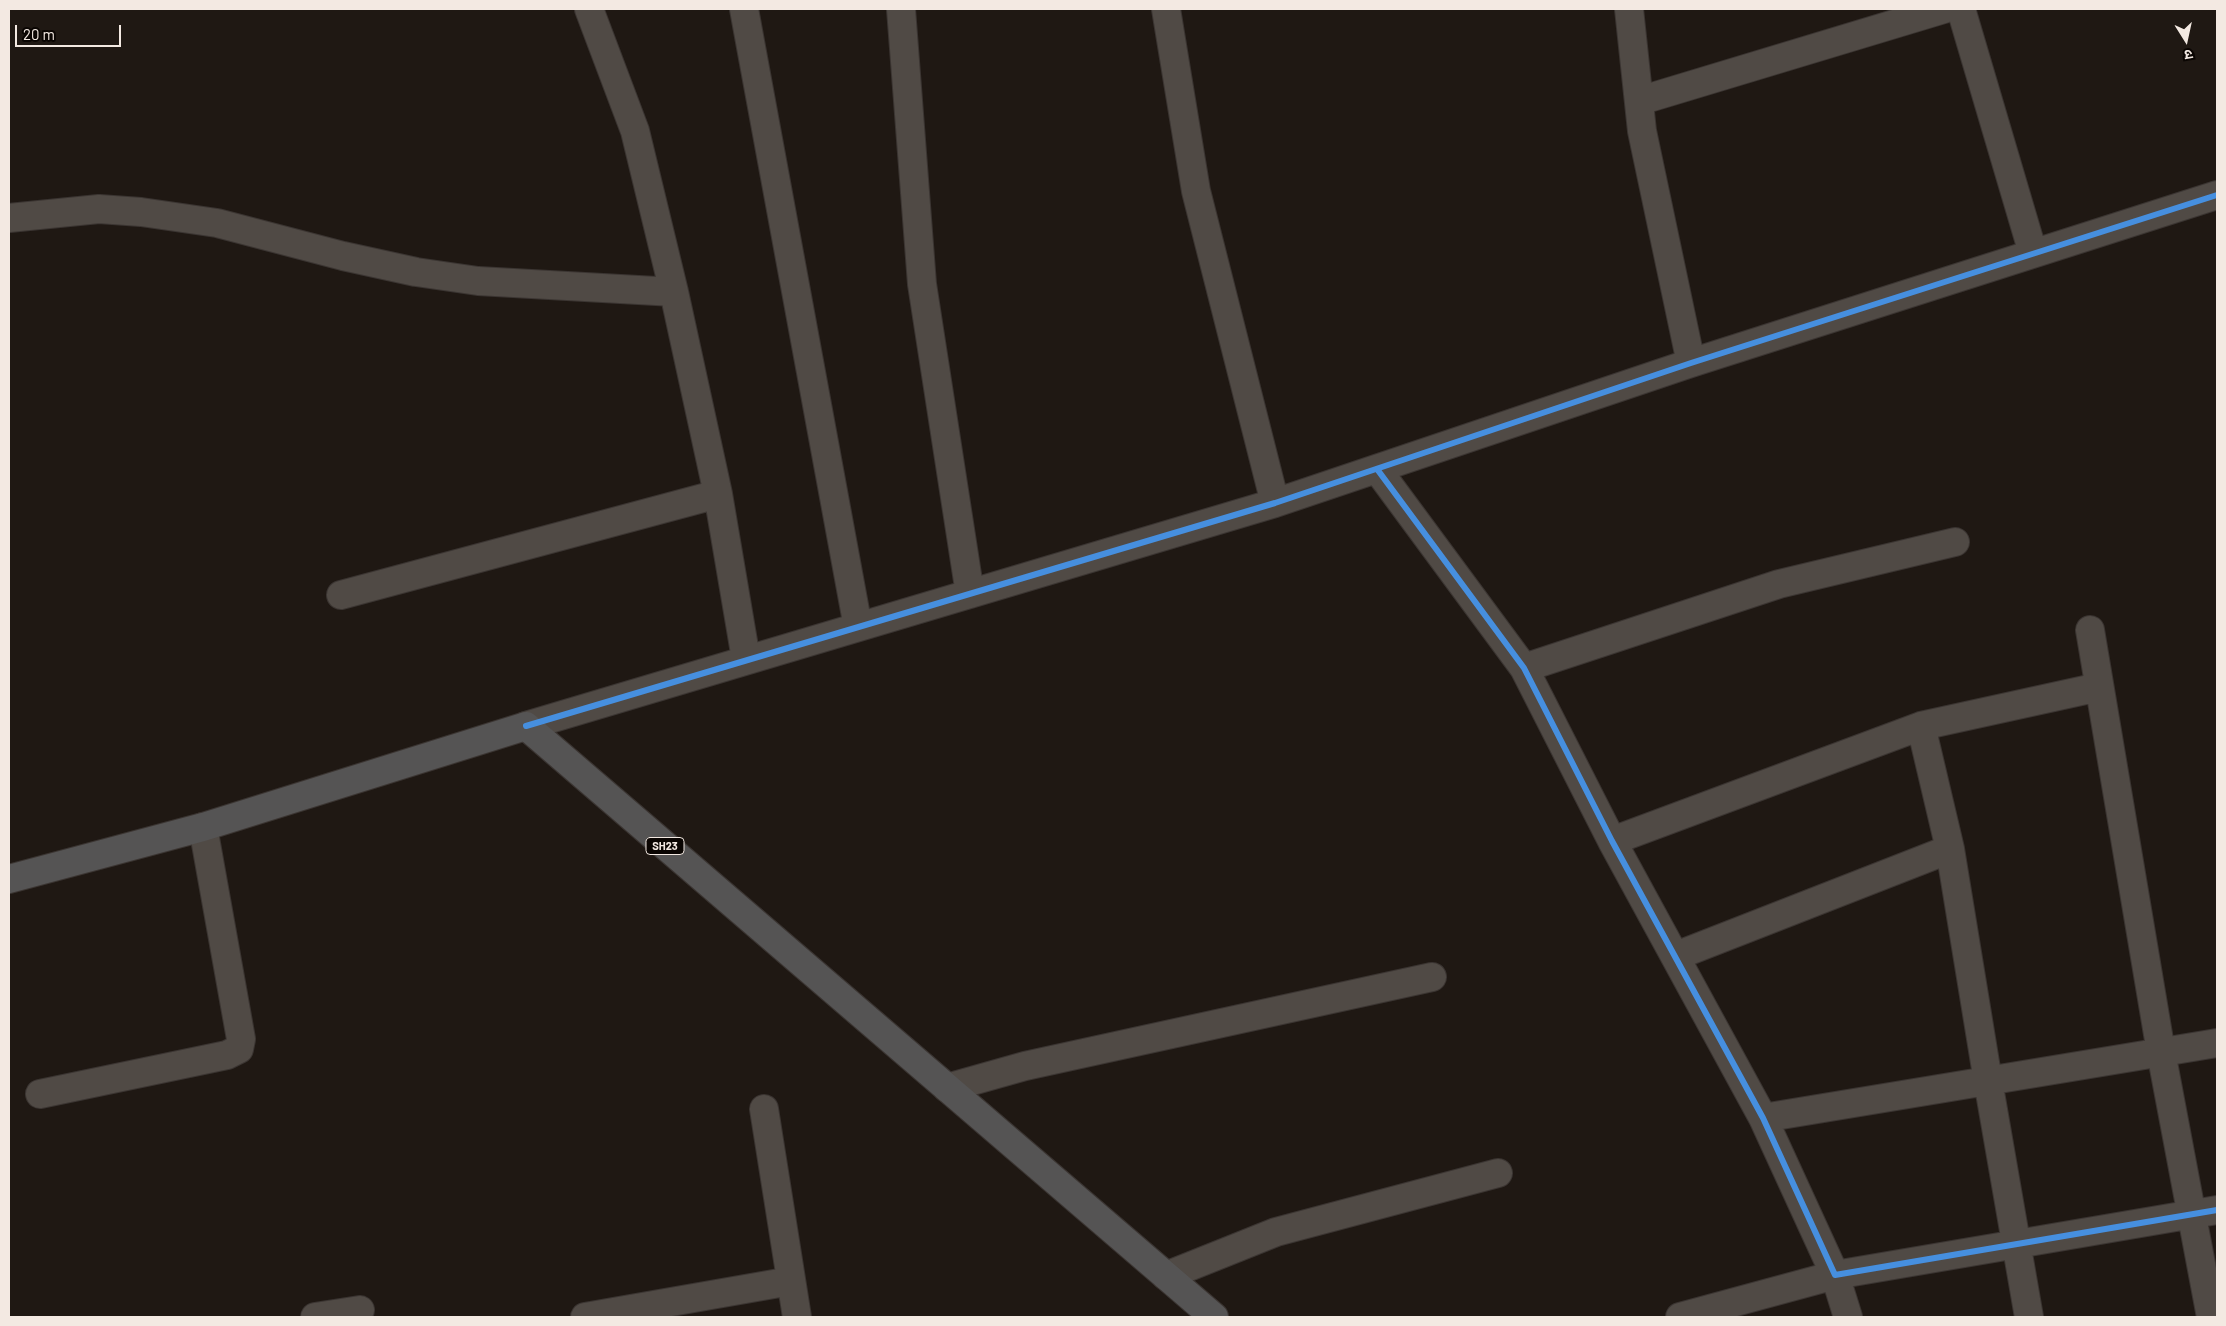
<!DOCTYPE html>
<meta charset="utf-8">
<style>
body{margin:0}
#map{position:relative;width:2226px;height:1326px;overflow:hidden;background:#1f1813;font-family:Barlow,"Noto Sans Devanagari",sans-serif}
canvas{display:block}
.frame{position:absolute;inset:0;border:10px solid #f3e9e2;pointer-events:none}
.north{position:absolute;left:2161px;top:15px;width:50px;height:50px;-webkit-text-stroke:4px #0a0502;paint-order:stroke;rotate:170deg;font-size:14px;font-weight:700;line-height:20px;text-align:center;color:#f3e9e2}
.north::after{content:'';display:block;margin:auto;width:18px;height:22px;background:#f3e9e2;clip-path:polygon(50% 0,100% 100%,50% 72%,0 100%)}
.scale{position:absolute;left:15px;top:25px;width:106px;height:22px;box-sizing:border-box;border:2px solid #f3e9e2;border-top:0;padding-left:6px;font-size:15px;line-height:18px;white-space:nowrap;color:#f3e9e2;-webkit-text-stroke:4px #0a0502;paint-order:stroke}
</style>
<div id="map">
<canvas width="2226" height="1326"></canvas>
<div class="frame"></div>
<div class="north">उ</div>
<div class="scale">20 m</div>
</div>
<script>
const ctx = document.querySelector('canvas').getContext('2d');
ctx.lineJoin = 'round';
function shape(rows) {
  const path = new Path2D();
  for (const r of rows) {
    path.moveTo(r[0], r[1]);
    for (let i = 2; i < r.length; i += 2) path.lineTo(r[i], r[i + 1]);
  }
  return path;
}
function trace(path, color, width, dash) {
  ctx.strokeStyle = color;
  ctx.lineWidth = width;
  ctx.lineCap = dash ? 'butt' : 'round';
  ctx.setLineDash(dash || []);
  ctx.stroke(path);
}
function label(font, color, halo, rows, align = 'center') {
  ctx.font = font + ' Barlow,sans-serif';
  ctx.lineWidth = 5;
  ctx.setLineDash([]);
  ctx.textBaseline = 'middle';
  ctx.strokeStyle = halo;
  ctx.fillStyle = color;
  for (const [text, x, y, turn = 0] of rows) {
    ctx.save();
    ctx.translate(x, y);
    ctx.rotate((+turn || 0) * Math.PI / 180);
    ctx.textAlign = isNaN(turn) ? turn : align;
    if (halo) ctx.strokeText(text, 0, 0);
    ctx.fillText(text, 0, 0);
    ctx.restore();
  }
}
const street = shape([
 [589,9,635,131,674,292,718,494,746,659],
 [744,9,858,627],
 [901,9,922,284,970,594],
 [1166,9,1196,191,1275,503],
 [1629,9,1642,131,1691,363],
 [1961,9,2033,253],
 [1639,101,1944,9],
 [9,218,99,209,141,212,217,223,343,256,416,272,478,281,674,292],
 [1377,469,1524,668,1612,841,1763,1118,1835,1275,2217,1210],
 [341,595,718,494],
 [2090,630,2161,1052,2211,1317],
 [1524,668,1779,584,1955,542],
 [526,726,1275,503,1691,363,2217,195],
 [1921,726,1950,849,1988,1081,2029,1317],
 [1612,841,1921,726,2099,687],
 [1676,956,1950,849],
 [947,1088,1025,1066,1432,977],
 [40,1094,227,1055,239,1049,241,1039,203,827],
 [764,1109,797,1317],
 [1763,1118,2217,1043],
 [1166,1276,1276,1232,1498,1173],
 [315,1317,360,1310],
 [585,1317,791,1281],
 [1680,1317,1835,1275,1848,1317]
]);
const primary = shape([
 [9,879,203,827,526,726,1214,1317]
]);
trace(street, '#3b3532', 30);
trace(primary, '#3b3532', 30);
trace(street, '#504a45', 28);
trace(primary, '#555454', 28);
trace(shape([
 [1377,469,1524,668,1612,841,1763,1118,1835,1275,2217,1210],
 [526,726,1275,503,1691,363,2217,195]
]), '#468fdf', 6);
for (const [x, y, w] of [
 [665,846,38]
]) {
  const box = new Path2D();
  box.roundRect(x - w / 2, y - 8.5, w, 17, 4);
  ctx.fillStyle = '#0a0502';
  ctx.fill(box);
  trace(box, '#f3e9e2', 1);
}
label('bold 11px', '#f3e9e2', null, [
 ["SH23",665,846]
]);
</script>
